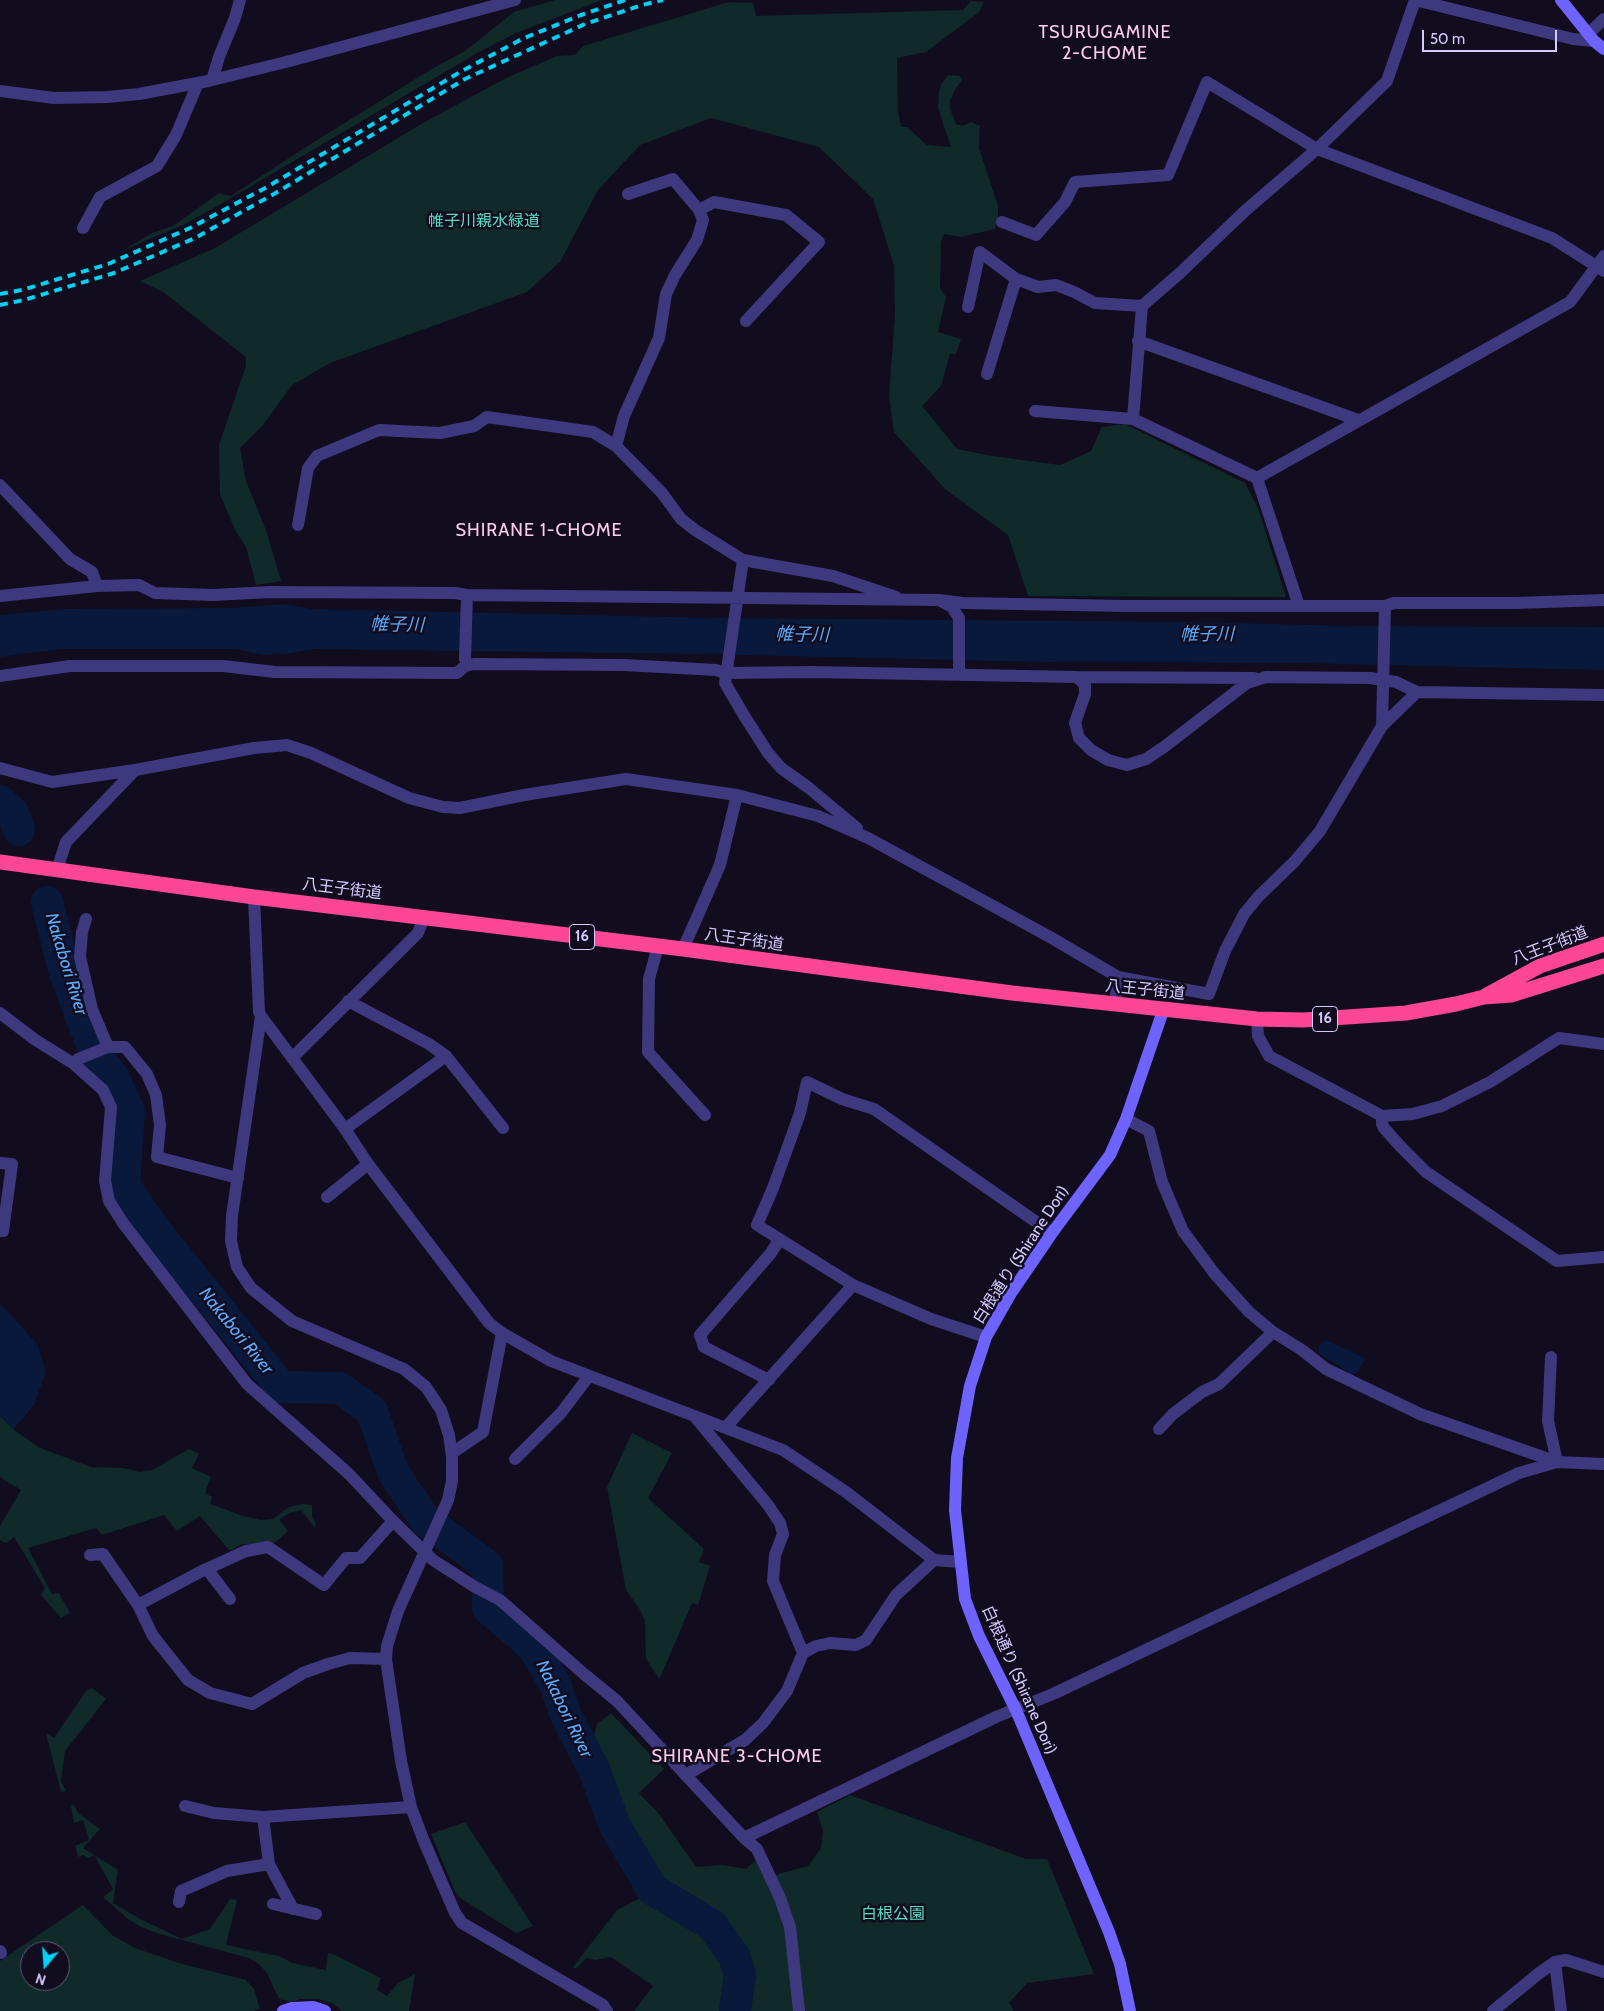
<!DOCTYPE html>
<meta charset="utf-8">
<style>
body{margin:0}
#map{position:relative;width:1604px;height:2011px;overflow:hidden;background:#110d1f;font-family:Cabin,sans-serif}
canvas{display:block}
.north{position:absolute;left:20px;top:1941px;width:50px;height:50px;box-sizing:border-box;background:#110d1f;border:1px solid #5f5979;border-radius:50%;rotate:198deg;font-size:14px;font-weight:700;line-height:20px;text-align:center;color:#d4cbff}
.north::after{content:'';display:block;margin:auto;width:18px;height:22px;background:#02d0f4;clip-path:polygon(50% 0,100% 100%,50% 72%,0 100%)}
.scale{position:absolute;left:1422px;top:30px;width:135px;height:22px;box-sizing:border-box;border:2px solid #d4cbff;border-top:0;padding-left:6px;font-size:15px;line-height:18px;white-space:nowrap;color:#d4cbff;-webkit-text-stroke:4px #110d1f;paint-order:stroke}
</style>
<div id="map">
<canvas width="1604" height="2011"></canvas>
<div class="north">N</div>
<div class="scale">50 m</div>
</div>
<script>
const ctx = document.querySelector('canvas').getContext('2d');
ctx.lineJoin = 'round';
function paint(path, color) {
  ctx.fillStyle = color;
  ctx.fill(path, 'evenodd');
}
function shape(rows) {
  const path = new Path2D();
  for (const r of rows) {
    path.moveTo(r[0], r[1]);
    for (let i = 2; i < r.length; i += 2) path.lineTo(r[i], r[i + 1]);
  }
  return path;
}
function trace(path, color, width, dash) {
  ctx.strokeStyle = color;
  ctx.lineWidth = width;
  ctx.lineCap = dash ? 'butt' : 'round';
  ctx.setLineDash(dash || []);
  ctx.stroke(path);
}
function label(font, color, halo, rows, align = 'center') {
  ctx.font = font + ' Cabin,"Noto Sans JP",sans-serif';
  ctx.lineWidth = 5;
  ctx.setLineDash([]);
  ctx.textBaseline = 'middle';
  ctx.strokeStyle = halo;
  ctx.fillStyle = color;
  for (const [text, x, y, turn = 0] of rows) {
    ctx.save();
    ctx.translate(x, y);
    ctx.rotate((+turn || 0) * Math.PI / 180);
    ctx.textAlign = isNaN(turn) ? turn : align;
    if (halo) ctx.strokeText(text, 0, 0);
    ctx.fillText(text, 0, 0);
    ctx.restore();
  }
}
paint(shape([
 [555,0,602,0,516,33,479,52,226,201,185,224,124,250,152,233,173,226,219,193,231,196,306,147,430,70,465,51,514,12],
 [971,1,984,2,979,12,926,52,897,58,898,111,901,127,907,127,927,145,951,147,938,108,939,92,942,83,948,75,960,76,962,80,956,88,950,101,950,109,956,124,962,126,971,122,980,126,979,148,998,206,998,223,994,229,961,237,944,234,941,242,940,288,946,297,938,332,961,339,956,354,950,354,941,386,922,406,957,449,992,456,1060,465,1091,451,1102,427,1125,424,1245,483,1258,508,1286,597,1028,596,1008,535,945,489,894,432,889,396,895,314,894,266,873,199,819,147,711,118,640,145,598,190,560,262,527,292,330,363,292,385,263,425,240,448,246,481,266,530,281,581,256,585,246,547,235,530,220,494,219,445,246,366,246,357,163,292,140,281,215,248,423,123,506,78,557,56,575,55,583,46,729,2,753,3,756,16,963,10],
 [0,1416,13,1429,38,1447,91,1467,123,1468,140,1472,152,1470,189,1449,199,1454,192,1468,211,1477,205,1493,212,1497,210,1504,243,1516,261,1520,273,1519,289,1507,302,1504,312,1505,312,1515,316,1525,314,1527,301,1510,289,1513,279,1520,288,1531,276,1542,258,1549,251,1544,242,1544,230,1551,200,1516,177,1531,164,1515,102,1535,96,1528,28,1548,52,1594,59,1593,70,1613,61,1618,41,1595,45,1588,14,1537,6,1543,0,1540,0,1526,21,1490,0,1477],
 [632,1433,672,1453,648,1498,704,1549,699,1562,710,1566,698,1605,692,1603,660,1678,658,1677,646,1659,645,1621,639,1608,626,1590,607,1487],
 [92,1688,106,1699,65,1751,61,1781,66,1791,61,1792,46,1733,54,1738,86,1691],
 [611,1713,664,1769,639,1793,659,1814,696,1867,723,1865,746,1869,761,1856,775,1875,808,1866,821,1848,823,1830,817,1812,850,1795,1026,1859,1047,1859,1094,1974,1027,1983,1009,2003,1014,2011,634,2011,653,1986,611,1957,595,1960,586,1958,576,1969,573,1967,617,1910,663,1886,618,1807,593,1739,597,1724],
 [74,1805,78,1813,100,1829,83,1848,118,1870,113,1903,140,1919,182,1939,210,1929,230,1899,237,1900,226,1945,279,1956,292,1963,326,1970,328,1953,335,1955,381,1978,377,1990,387,1996,398,1983,415,1974,409,2011,342,2011,334,2004,318,1999,300,1999,291,2002,279,1999,267,1973,259,1964,249,1958,160,1934,141,1927,128,1919,103,1897,113,1889,94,1855,88,1858,83,1855,78,1857,75,1846,89,1840,83,1820,74,1823,71,1806],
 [465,1822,533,1926,516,1933,457,1896,431,1834],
 [83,1905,112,1935,135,1948,182,1964,246,1980,254,1989,260,2009,253,2011,0,2011,0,1961],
 [30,1951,60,1951,60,1981,30,1981]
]), '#102929');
paint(shape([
 [284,604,311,609,717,618,1192,622,1350,626,1604,627,1604,670,1300,663,1047,662,700,654,315,649,285,654,263,655,235,649,63,649,0,657,0,615,64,609,232,608],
 [0,1303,37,1344,46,1371,34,1405,13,1429,0,1416],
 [1326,1340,1365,1358,1358,1372,1352,1375,1319,1353,1318,1347]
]), '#09193c');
trace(shape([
 [0,801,13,813,19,830],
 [47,902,63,966,82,1019,99,1060,113,1076,129,1112,124,1185,152,1226,281,1387,340,1388,372,1411,393,1472,426,1521,487,1565,488,1608,533,1647,555,1684,567,1718,595,1771,614,1824,652,1889,712,1925,734,1956,740,1974,735,2011]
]), '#09193c', 32);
trace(shape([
 [1415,0,1573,39,1594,41],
 [1588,34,1604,19],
 [212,80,219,57,235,18,240,0],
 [0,91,54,98,107,97,139,94,208,81,286,62,515,0],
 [628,194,673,179,699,210,703,220,697,240,675,275,666,294,659,338,624,416,616,446,662,493,681,519,695,530,743,560,725,683,745,717,768,753,781,768,809,788,857,828],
 [699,210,714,202,786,215,819,242,746,321],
 [1002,222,1036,235,1065,202,1075,182,1168,175,1207,82,1317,149,1552,238,1604,271],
 [83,228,100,197,157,166,176,135,198,83],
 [968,307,980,252,1016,279,1038,287,1056,285,1074,292,1095,303,1142,306],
 [1138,341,1358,420],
 [987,374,1016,279],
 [1035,411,1133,419],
 [1257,478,1570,302,1604,256],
 [0,485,70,559,92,572,97,586],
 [298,525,308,468,317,456,379,430,440,433,474,426,487,417,593,432,616,446],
 [743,560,833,576,896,597],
 [0,596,97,586,139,585,155,593,213,595,270,592,455,593,467,595],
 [1299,606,1257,478,1133,419,1142,306,1180,273,1246,210,1317,149,1387,81,1415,0],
 [1385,606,1394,603,1516,603,1604,600],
 [465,659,467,595,939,600,952,607,959,618,959,667,960,673],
 [0,676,70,666,223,666,275,672,457,673,465,666,474,664,624,665,716,670,726,673,811,672,1077,677,1085,685,1085,694,1075,723,1079,738,1091,750,1108,760,1127,765,1146,759,1164,747,1247,683,1266,677,1370,678,1396,682,1417,692],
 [1077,677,1254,678],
 [1382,726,1417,692,1604,695],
 [0,768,52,782,135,770,254,748,287,745,311,753,409,798,443,807,460,808,524,795,626,779,737,795,818,816,868,838,1050,937,1118,977,1209,994,1225,951,1244,914,1258,897,1295,861,1320,831,1382,726,1385,606,1126,606,963,603,939,600],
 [57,870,66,842,135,770],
 [254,897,259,1012,261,1016,232,1216,231,1241,237,1267,251,1288,292,1321,404,1369,426,1387,441,1410,449,1435,452,1457,452,1481,448,1500,398,1611,387,1646,386,1659,401,1761,411,1807,423,1839,455,1913,462,1923,603,2005,607,2011],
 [86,919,82,932,80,957,92,1009,108,1047],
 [658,946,649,979,648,1052,705,1115],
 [683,949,720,865,737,795],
 [348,1001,429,1044,446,1056,503,1128],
 [1115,1004,1118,977],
 [0,1013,34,1039,74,1064,103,1090,111,1107,105,1181,109,1201,123,1223,247,1384,349,1474,393,1521,433,1560,475,1587,500,1600,584,1674,617,1701,744,1838,996,1717,1053,1694,1519,1473,1557,1462,1548,1421,1551,1357],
 [261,1016,345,1129,368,1164,489,1323,502,1333,551,1361,783,1450,846,1492,934,1560,960,1562],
 [1257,1019,1258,1036,1269,1056,1382,1116,1413,1114,1442,1106,1490,1082,1559,1038,1604,1044],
 [292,1058,418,933,424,917],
 [74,1064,78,1059,108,1047,125,1047,147,1074,156,1095,160,1125,157,1157,238,1178],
 [1382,1116,1382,1124,1384,1128,1400,1146,1426,1172,1557,1261,1604,1257],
 [1126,1119,1149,1131,1162,1182,1183,1231,1214,1273,1249,1312,1273,1332,1302,1350,1326,1369,1420,1414,1557,1462,1604,1464],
 [345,1129,446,1056],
 [0,1163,12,1164,3,1231,0,1231],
 [327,1197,368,1164],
 [986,1337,931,1319,853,1285,757,1225,773,1188,800,1113,807,1082,842,1099,874,1109,1052,1233],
 [769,1380,704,1347,700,1335,771,1253,779,1240],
 [726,1427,853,1285],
 [1159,1429,1173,1414,1202,1392,1219,1384,1273,1332],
 [452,1453,483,1432,502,1333],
 [515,1459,561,1413,589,1376],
 [90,1555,103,1554,138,1605,153,1636,188,1680,210,1693,252,1704,303,1673,328,1664,350,1658,386,1659],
 [207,1569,230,1599],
 [138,1605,200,1572,246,1551,268,1547,324,1585,346,1558,360,1558,393,1521],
 [803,1653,816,1646,830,1643,856,1645,866,1640,896,1595,934,1560],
 [686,1775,745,1740,763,1723,787,1691,803,1653,773,1581,775,1555,783,1534,780,1523,768,1505,695,1417],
 [185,1806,214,1813,263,1817,411,1807],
 [263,1817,269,1864,293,1909],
 [744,1838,757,1849,780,1898,790,1927,799,2011],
 [179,1902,181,1891,227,1871,269,1864],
 [273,1904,316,1914],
 [0,1951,1,1953],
 [1555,1962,1561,2011],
 [1493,2011,1538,1974,1555,1962,1566,1960,1604,1972]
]), '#3e387e', 12);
trace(shape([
 [1561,0,1594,41,1604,49],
 [283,2011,292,2008,313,2007,325,2011],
 [1130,2011,1120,1964,1109,1932,1016,1710,979,1636,965,1599,955,1510,957,1458,970,1386,986,1337,1011,1293,1052,1233,1110,1155,1126,1119,1164,1008]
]), '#6e63fe', 12);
trace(shape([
 [0,862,254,897,683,949,1012,993,1257,1019,1303,1020,1406,1013,1456,1004,1484,997,1511,995,1604,966],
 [1485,996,1540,966,1604,944]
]), '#fd4796', 15);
trace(shape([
 [0,294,22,290,108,264,190,228,267,187,460,72,522,39,581,15,625,0],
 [0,305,24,300,114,273,195,238,274,194,465,79,585,24,642,5,663,0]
]), '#02d0f4', 4, [8, 6]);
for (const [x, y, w] of [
 [582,937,25],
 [1325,1019,25]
]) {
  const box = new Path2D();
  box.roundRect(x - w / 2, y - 12.5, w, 25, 4);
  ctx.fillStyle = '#110d1f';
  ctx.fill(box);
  trace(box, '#d4cbff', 1);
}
label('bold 15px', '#d4cbff', null, [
 ["16",582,937],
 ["16",1325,1019]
]);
label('16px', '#58ddc2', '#110d1f', [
 ["帷子川親水緑道",484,221],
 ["白根公園",893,1914]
]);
label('16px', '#d4cbff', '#110d1f', [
 ["八王子街道",342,889,7],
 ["八王子街道",744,940,8],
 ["八王子街道",1550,946,-21],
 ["八王子街道",1145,990,6],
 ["白根通り (Shirane Dori)",1021,1255,-57],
 ["白根通り (Shirane Dori)",1019,1680,66]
]);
ctx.letterSpacing = '1px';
label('18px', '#ffcdea', '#110d1f', [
 ["TSURUGAMINE",1105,33],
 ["2-CHOME",1105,54],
 ["SHIRANE 1-CHOME",539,531],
 ["SHIRANE 3-CHOME",737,1757]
]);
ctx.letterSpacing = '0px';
label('italic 18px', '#5aaafe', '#110d1f', [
 ["帷子川",397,625,1],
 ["帷子川",802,635,1],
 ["帷子川",1207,635],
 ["Nakabori River",66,964,73],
 ["Nakabori River",236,1331,51],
 ["Nakabori River",564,1709,64]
]);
</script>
